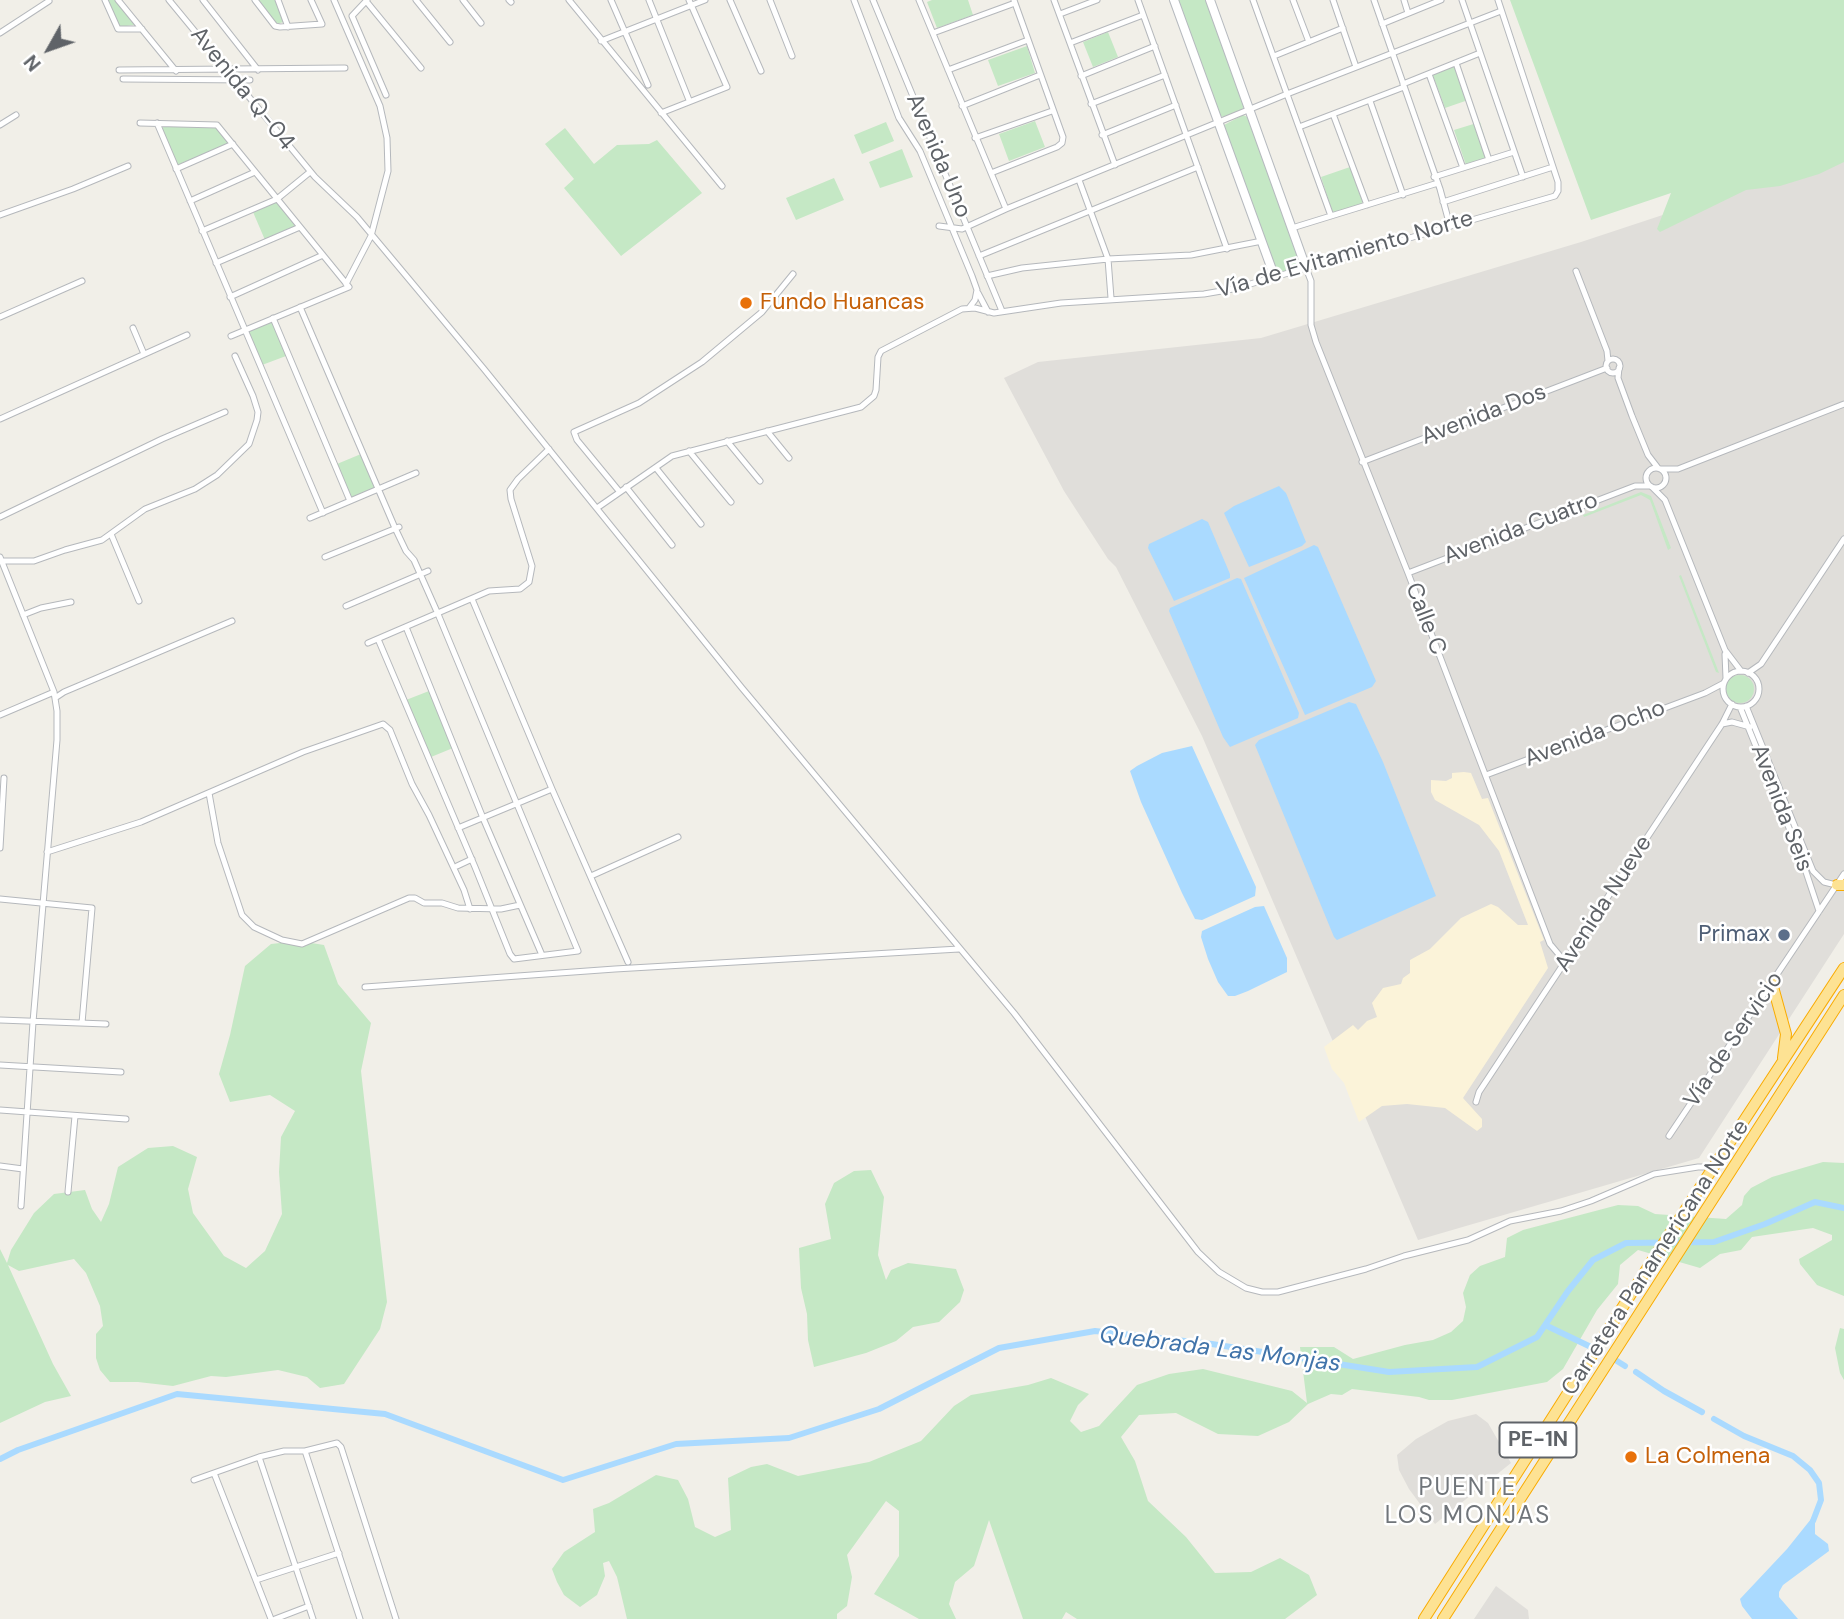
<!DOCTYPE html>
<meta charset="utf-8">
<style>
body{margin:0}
#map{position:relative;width:1844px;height:1619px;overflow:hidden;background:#f1efe8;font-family:"DM Sans",sans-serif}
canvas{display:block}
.north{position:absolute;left:14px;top:14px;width:70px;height:70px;-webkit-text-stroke:5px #fff;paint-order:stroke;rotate:230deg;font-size:19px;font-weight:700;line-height:28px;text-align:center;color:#5f6368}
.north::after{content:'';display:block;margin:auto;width:24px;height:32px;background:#5f6368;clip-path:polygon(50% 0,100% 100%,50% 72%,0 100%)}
</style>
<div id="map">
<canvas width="1844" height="1619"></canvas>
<div class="north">N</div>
</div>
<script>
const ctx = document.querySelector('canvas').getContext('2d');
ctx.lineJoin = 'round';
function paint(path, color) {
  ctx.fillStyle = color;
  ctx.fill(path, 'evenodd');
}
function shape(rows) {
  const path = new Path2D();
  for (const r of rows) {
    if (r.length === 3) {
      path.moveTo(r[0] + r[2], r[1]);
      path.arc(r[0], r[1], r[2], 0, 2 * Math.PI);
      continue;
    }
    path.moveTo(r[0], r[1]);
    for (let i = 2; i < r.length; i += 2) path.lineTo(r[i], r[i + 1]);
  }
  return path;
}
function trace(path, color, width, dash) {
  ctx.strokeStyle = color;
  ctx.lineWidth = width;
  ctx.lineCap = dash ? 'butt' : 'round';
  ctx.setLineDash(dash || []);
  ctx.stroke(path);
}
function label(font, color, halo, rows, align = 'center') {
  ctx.font = font + ' "DM Sans",sans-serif';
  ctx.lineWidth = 5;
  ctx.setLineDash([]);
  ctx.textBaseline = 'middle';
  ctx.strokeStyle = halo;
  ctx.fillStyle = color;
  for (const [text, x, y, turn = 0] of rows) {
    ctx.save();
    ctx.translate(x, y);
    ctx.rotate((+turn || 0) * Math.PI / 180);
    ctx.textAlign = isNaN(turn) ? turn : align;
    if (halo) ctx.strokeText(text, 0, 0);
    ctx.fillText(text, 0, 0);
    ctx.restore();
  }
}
paint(shape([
 [1844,155,1844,934,1699,1158,1418,1240,1202,736,1116,567,1108,559,1064,491,1004,378,1038,362,1261,338,1581,242],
 [1476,1414,1488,1423,1511,1463,1435,1524,1409,1489,1399,1470,1397,1455,1416,1439,1448,1421],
 [1496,1586,1528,1610,1529,1619,1474,1619]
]), '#e0deda');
paint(shape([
 [106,0,116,0,135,22,134,25,119,27],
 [257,0,275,0,284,22,276,24],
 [932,0,968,0,973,15,937,28,927,2],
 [1177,0,1208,0,1245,104,1242,110,1224,117,1220,116],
 [1510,0,1844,0,1844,162,1819,174,1780,186,1746,190,1660,232,1657,229,1671,193,1591,220],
 [1108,32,1118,57,1093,67,1083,42],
 [1027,46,1035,73,998,86,988,60],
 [1458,64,1471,99,1445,108,1432,73],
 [1243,115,1250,118,1301,261,1297,269,1281,274,1275,271,1224,125],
 [1035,121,1045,147,1009,161,999,134],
 [886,122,894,141,862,154,854,135],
 [1480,122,1492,162,1467,168,1454,130],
 [164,126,216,127,228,142,226,145,177,165,162,129],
 [565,128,594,164,617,145,649,144,657,140,702,193,621,256,564,188,574,179,545,144],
 [902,149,913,177,880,188,869,162],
 [1350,167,1363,201,1361,205,1335,213,1332,211,1321,177],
 [834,178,844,200,796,220,786,198],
 [276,202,295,225,294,227,265,240,253,212],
 [272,322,286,356,262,365,248,331],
 [361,454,375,488,351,498,337,464],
 [1641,492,1651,496,1671,548,1668,550,1650,500,1641,495,1584,517,1583,515],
 [1681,575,1716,665,1719,673,1716,672,1679,576],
 [1740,689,14],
 [429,691,453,748,431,757,406,700],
 [299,941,324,945,338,984,371,1023,361,1071,387,1302,380,1329,344,1384,320,1388,307,1377,278,1370,226,1377,211,1376,173,1386,138,1382,110,1382,100,1370,96,1358,96,1334,103,1326,100,1306,86,1273,74,1259,19,1271,8,1265,53,1364,71,1396,45,1402,0,1423,0,1249,7,1263,11,1250,34,1213,54,1194,85,1190,92,1209,101,1222,109,1204,118,1167,148,1148,173,1146,197,1157,188,1189,193,1213,224,1256,246,1268,265,1251,282,1214,279,1172,281,1137,295,1111,270,1095,230,1102,219,1074,230,1035,245,966,271,944],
 [1823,1162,1844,1163,1844,1296,1817,1285,1800,1264,1799,1259,1832,1240,1832,1235,1813,1228,1752,1237,1741,1250,1720,1254,1700,1268,1638,1250,1620,1265,1618,1284,1597,1310,1563,1369,1547,1382,1452,1400,1429,1400,1419,1397,1352,1389,1342,1395,1331,1394,1308,1404,1289,1422,1258,1436,1218,1434,1176,1413,1139,1415,1121,1437,1135,1461,1148,1501,1186,1537,1215,1573,1251,1572,1280,1558,1309,1575,1317,1595,1285,1619,1077,1619,1066,1612,1062,1619,1023,1619,989,1520,974,1566,955,1582,949,1604,956,1619,919,1619,874,1594,899,1556,899,1511,886,1501,847,1555,852,1577,847,1606,837,1614,837,1619,627,1619,617,1577,609,1561,603,1563,605,1576,597,1595,580,1607,564,1595,557,1582,552,1569,564,1552,595,1532,593,1509,609,1503,656,1475,678,1480,688,1499,695,1527,715,1537,731,1530,728,1478,751,1467,767,1464,798,1476,869,1462,921,1441,954,1406,971,1395,1028,1385,1051,1378,1089,1394,1078,1405,1070,1421,1081,1432,1099,1426,1137,1385,1169,1374,1203,1369,1292,1391,1307,1403,1300,1347,1334,1347,1353,1359,1405,1345,1433,1340,1451,1332,1463,1321,1466,1307,1463,1293,1470,1275,1480,1266,1505,1257,1507,1238,1523,1230,1618,1205,1638,1206,1655,1214,1726,1219,1742,1205,1744,1196,1751,1188,1772,1177],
 [871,1170,884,1197,878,1255,886,1280,891,1270,908,1263,933,1266,956,1269,964,1290,960,1302,939,1322,913,1327,896,1341,866,1353,814,1367,808,1340,807,1314,801,1288,799,1248,831,1239,825,1204,834,1183,854,1171],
 [1840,1328,1844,1329,1844,1380,1840,1373,1835,1348]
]), '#c5e8c5');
paint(shape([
 [1464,772,1471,773,1482,799,1488,798,1544,940,1540,942,1548,968,1463,1098,1482,1119,1482,1127,1477,1131,1445,1108,1407,1104,1382,1106,1359,1122,1344,1083,1332,1069,1324,1047,1353,1025,1358,1030,1367,1021,1377,1017,1372,1003,1383,988,1401,984,1403,978,1410,973,1410,960,1430,949,1461,918,1491,904,1498,907,1518,925,1528,925,1499,851,1479,825,1435,800,1431,792,1431,780,1446,781,1452,778,1452,773]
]), '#fbf3d9');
paint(shape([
 [1279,486,1286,493,1306,542,1302,546,1249,567,1224,513,1234,506],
 [1202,519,1208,522,1230,574,1230,578,1174,601,1148,548,1149,544],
 [1314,545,1318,547,1376,681,1372,687,1305,715,1244,578],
 [1237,578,1241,579,1299,713,1298,718,1230,747,1223,737,1169,611,1170,608],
 [1349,702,1356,704,1383,762,1436,896,1337,940,1334,937,1255,745,1259,740],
 [1192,746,1256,887,1255,896,1202,920,1195,919,1182,893,1141,802,1130,771,1137,766,1162,753],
 [1264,906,1287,958,1287,972,1248,991,1235,996,1228,996,1218,982,1208,959,1201,937,1202,931,1255,907],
 [1811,1519,1815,1523,1815,1534,1828,1544,1829,1551,1783,1585,1779,1592,1779,1597,1798,1619,1752,1619,1742,1606,1740,1599,1787,1549]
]), '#aadaff');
trace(shape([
 [1545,1325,1591,1347],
 [1617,1361,1625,1366],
 [1636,1372,1664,1391,1702,1412],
 [1714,1419,1744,1436,1793,1456,1810,1470,1819,1483,1821,1500,1813,1521],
 [0,1459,18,1450,177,1394,385,1414,563,1480,676,1444,789,1438,879,1409,999,1348,1095,1331,1212,1344,1389,1372,1477,1367,1537,1337,1568,1291,1593,1260,1626,1243,1714,1242,1765,1224,1815,1202,1844,1208]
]), '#aadaff', 6);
const street = shape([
 [105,0,118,29,142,29],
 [118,0,176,71],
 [169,0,315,177,357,217,484,369,742,688,1014,1013,1198,1252,1219,1272,1246,1288,1262,1292,1278,1292,1366,1269,1404,1256,1468,1240,1510,1221,1561,1211,1591,1201,1654,1174,1698,1167,1712,1167],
 [203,0,258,70],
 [255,0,275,26,280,27,322,24,311,0],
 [278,0,288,27],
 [334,0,380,106,387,138,388,171,371,236,346,284],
 [367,0,352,16,386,95],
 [416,0,450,42],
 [463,0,481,23],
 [509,0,511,2],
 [569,0,722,186],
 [611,0,648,85],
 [649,0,689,100],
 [730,0,761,71],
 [770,0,792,56],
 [854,0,899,118,920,151,972,276,977,290,975,300,969,308],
 [873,0,1002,311],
 [919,0,1006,209],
 [1054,0,1115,165],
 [1138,0,1227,249],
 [1253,0,1331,216],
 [1293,0,1309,42],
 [1333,0,1356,67],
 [1374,0,1440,189,1450,226],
 [1404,0,1408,13],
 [1462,0,1523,177],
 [366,1,421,68],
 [1060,14,1097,0],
 [1382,24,1441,0],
 [0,33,49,1],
 [933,33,1015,3,1014,0],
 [601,41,705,0],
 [1070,43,1143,15],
 [1274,56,1343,28],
 [1456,63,1489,160],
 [119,70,345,68],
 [948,70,1028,40],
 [1429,74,1463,168],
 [1081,76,1155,46],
 [123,79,250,80],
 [1403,84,1480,53],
 [1370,101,1403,195],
 [1091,104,1165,75],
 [962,106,1040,75],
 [661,113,727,87,689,0],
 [1333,114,1367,205],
 [140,123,217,125,349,287,231,336],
 [157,123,323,513],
 [0,125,16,115],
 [1299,127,1404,87],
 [1102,135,1176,105],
 [975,138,1052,111],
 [176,169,233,144],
 [991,173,1057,147,1062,143,1063,137,1015,3],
 [1434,177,1514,152],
 [1079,180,1108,259,1111,298],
 [190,201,255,172],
 [1443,202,1553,167],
 [0,215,73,189,128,166],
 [939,226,962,229,1006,209,1287,94,1501,11],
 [1292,228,1438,183],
 [202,231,277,199,310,172],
 [979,256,1198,167],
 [216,263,300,227],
 [1306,268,1311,281,1311,325,1316,342,1408,573,1550,944,1566,963],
 [1576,271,1607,351,1608,361],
 [987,276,1022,268,1108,259,1191,255,1262,241],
 [978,293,988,312],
 [230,297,323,255],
 [300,307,395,528,406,551,414,560,438,614,578,951,514,959,510,954,475,867,378,639],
 [0,317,82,281],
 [273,318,350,501],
 [133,328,144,354],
 [1613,366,7],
 [1619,368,1618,378,1632,416,1648,455,1658,468],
 [0,419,187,335],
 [767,431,789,458],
 [727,441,760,481],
 [689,451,731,502],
 [1362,462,1607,368],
 [656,468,701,524],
 [1656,478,10],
 [1660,469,1678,469,1844,404],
 [626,487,672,545],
 [1652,487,1665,500,1725,650,1741,671],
 [619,491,577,440,574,432,639,403,702,362,762,312,793,274],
 [597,508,672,456,861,407,874,396,876,390,878,357,881,351,962,309,975,308,994,313,1061,303,1204,294,1233,289,1555,196,1558,191,1558,182,1498,0],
 [0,517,162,439,225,412],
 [310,518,416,473],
 [111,534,139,601],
 [0,557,54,692,57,711,57,740,33,1022,21,1206],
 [325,557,399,527],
 [2,561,34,561,65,550,102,540,145,509,195,489,217,475,249,444,257,420,258,412,253,396,235,356],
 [1408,573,1635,486,1650,486],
 [472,599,552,789,628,962],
 [346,606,428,571],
 [23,615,41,608,71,602],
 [406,627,483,818,542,955],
 [368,643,489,591,520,589,529,582,532,566,511,499,510,490,518,479,549,449],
 [1725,654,1726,678],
 [1741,689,18],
 [1748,673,1761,664,1844,539],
 [55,698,64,692,232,621],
 [1746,706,1813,871,1824,882,1836,885],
 [1740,707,1802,860,1819,911],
 [0,715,54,692],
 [1722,724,1732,722,1750,727],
 [1486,775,1705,693,1724,683],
 [209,793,218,843,242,915,254,927,282,940,302,944,409,898,415,898,424,903,442,903,458,908,501,909,520,905],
 [458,828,552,789],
 [0,848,4,778],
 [47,852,141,822,303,752,383,724,390,730,412,784,429,815,464,890,470,909],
 [457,866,472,859],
 [591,876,678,837],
 [0,899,92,908,82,1023],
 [365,987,615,969,959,949],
 [0,1020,106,1024],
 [0,1065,121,1072],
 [1476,1102,1479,1092,1722,724,1732,704],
 [0,1110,126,1119],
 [1669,1136,1844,874],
 [0,1166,23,1169],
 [68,1192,75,1116],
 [305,1451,360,1619],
 [259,1457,313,1619],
 [214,1473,271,1619],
 [194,1480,259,1457,284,1451,305,1451,337,1443,341,1447,396,1619],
 [256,1580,339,1553],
 [275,1619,309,1606]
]);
const secondary = shape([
 [1174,0,1275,278],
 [1210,0,1306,268]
]);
const highway = shape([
 [1837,885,1844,885],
 [1772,983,1786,1034,1783,1058],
 [1424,1619,1652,1261,1844,968],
 [1443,1619,1844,995]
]);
trace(street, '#b5b8bc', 7);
trace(secondary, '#b6babf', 10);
trace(highway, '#f9ab00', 12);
trace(street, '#fff', 5);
trace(secondary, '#fff', 8);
trace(highway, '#fde293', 10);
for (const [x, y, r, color] of [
 [746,303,7,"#e8710a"],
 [1784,935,7,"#5c6f8a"],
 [1631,1457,7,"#e8710a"]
]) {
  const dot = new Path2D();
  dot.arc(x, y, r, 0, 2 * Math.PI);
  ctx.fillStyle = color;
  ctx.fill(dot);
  trace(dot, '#fff', 2.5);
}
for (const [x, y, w] of [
 [1538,1440,77]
]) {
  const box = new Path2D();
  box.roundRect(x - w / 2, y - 17.5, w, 35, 5);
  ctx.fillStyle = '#fff';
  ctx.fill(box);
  trace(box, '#5f6368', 2);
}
label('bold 21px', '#5f6368', null, [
 ["PE-1N",1538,1440]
]);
label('23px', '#5f6368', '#fff', [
 ["Avenida Q-04",242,89,51],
 ["Avenida Uno",938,156,67],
 ["Vía de Evitamiento Norte",1345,255,-16],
 ["Avenida Dos",1484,415,-21],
 ["Avenida Cuatro",1521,529,-21],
 ["Calle C",1425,619,69],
 ["Avenida Ocho",1595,734,-21],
 ["Avenida Seis",1781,808,69],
 ["Avenida Nueve",1604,904,-57],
 ["Vía de Servicio",1734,1040,-56],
 ["Carretera Panamericana Norte",1656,1258,-57]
]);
label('23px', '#c56008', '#fff', [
 ["Fundo Huancas",760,303],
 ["La Colmena",1645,1457]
], 'left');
label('23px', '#4e5e75', '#fff', [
 ["Primax",1770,935]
], 'right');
label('italic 24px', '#4174aa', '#fff', [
 ["Quebrada Las Monjas",1220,1350,7]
]);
ctx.letterSpacing = '2px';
label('24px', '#70757a', '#fff', [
 ["PUENTE",1468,1489],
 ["LOS MONJAS",1468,1517]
]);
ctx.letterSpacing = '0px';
</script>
